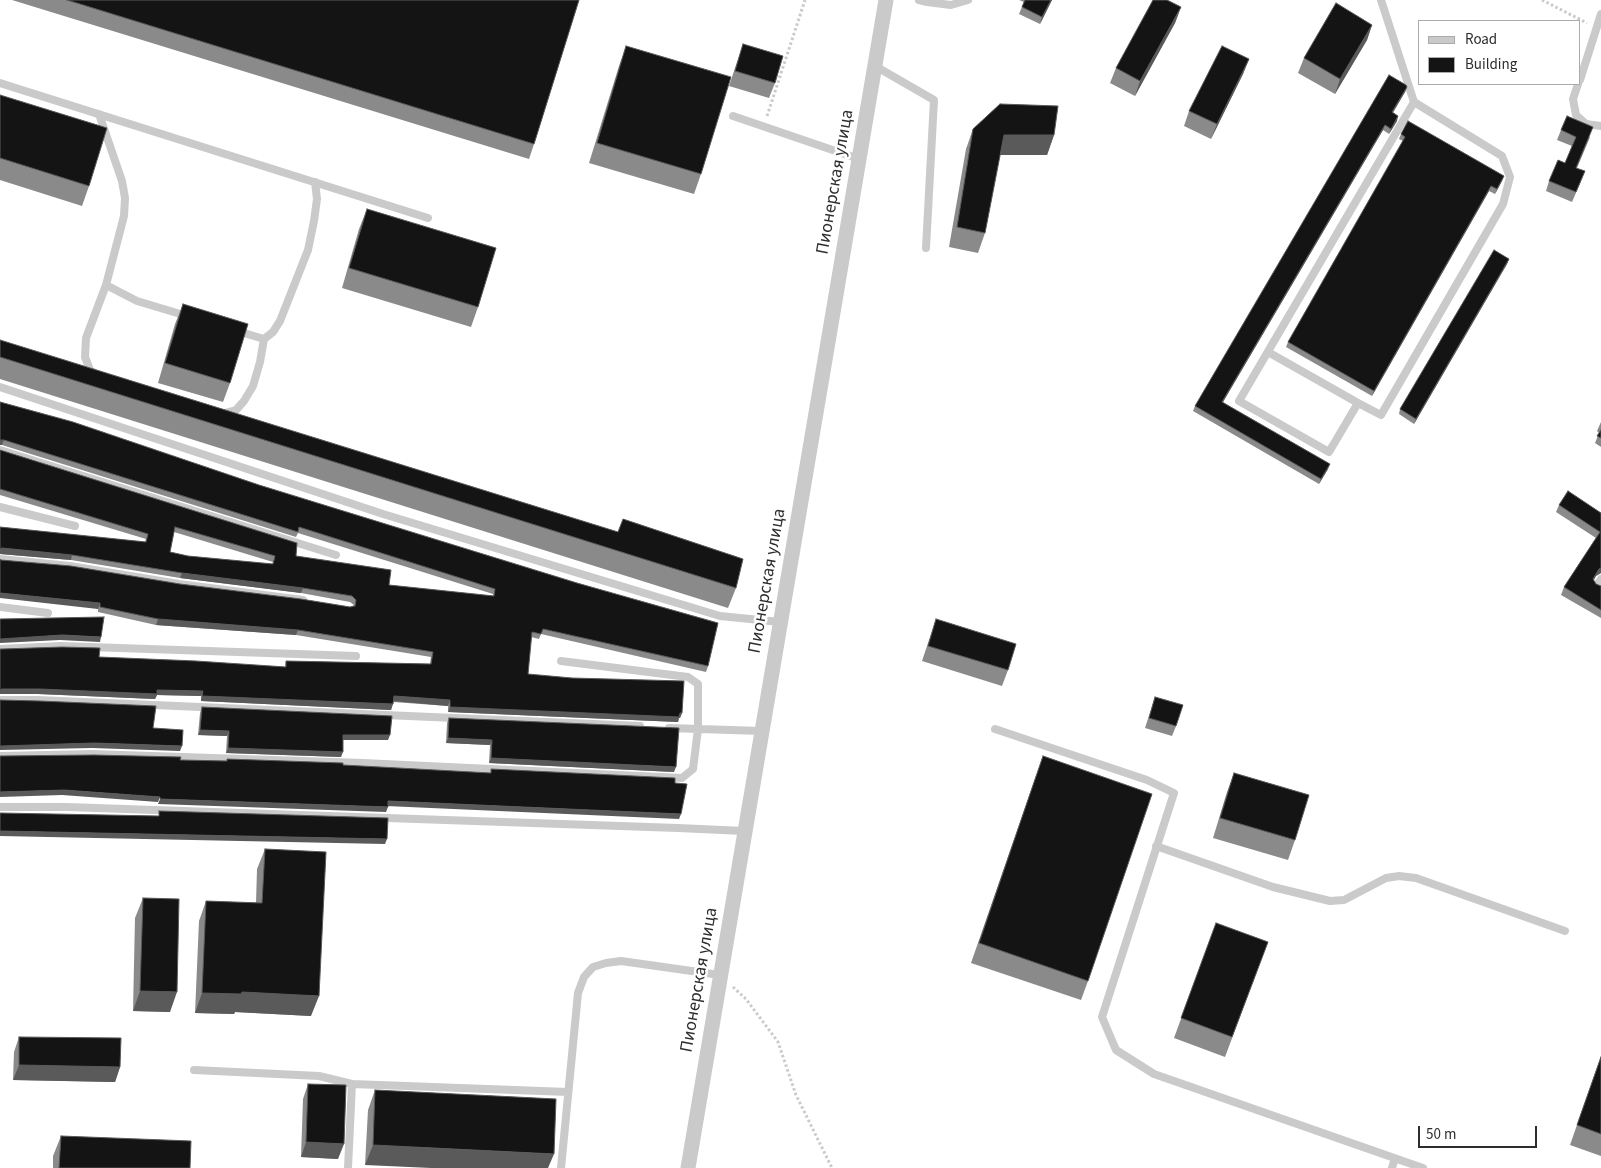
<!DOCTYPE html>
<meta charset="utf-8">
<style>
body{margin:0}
#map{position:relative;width:1601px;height:1168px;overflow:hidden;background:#fff;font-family:"Source Sans 3",sans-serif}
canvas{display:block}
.legend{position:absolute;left:1418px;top:20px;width:162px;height:65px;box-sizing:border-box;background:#fff;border:1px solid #ababab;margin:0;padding:6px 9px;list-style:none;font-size:15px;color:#2d2d2d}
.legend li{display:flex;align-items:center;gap:10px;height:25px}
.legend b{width:25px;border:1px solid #ababab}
.scale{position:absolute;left:1418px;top:1126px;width:119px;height:22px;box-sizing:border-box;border:2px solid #2d2d2d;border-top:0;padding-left:6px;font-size:15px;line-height:18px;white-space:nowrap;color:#2d2d2d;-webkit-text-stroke:4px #fff;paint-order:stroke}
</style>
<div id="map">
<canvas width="1601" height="1168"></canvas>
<ul class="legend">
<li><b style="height:6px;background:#cacaca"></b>Road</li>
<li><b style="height:14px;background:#141414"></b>Building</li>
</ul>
<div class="scale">50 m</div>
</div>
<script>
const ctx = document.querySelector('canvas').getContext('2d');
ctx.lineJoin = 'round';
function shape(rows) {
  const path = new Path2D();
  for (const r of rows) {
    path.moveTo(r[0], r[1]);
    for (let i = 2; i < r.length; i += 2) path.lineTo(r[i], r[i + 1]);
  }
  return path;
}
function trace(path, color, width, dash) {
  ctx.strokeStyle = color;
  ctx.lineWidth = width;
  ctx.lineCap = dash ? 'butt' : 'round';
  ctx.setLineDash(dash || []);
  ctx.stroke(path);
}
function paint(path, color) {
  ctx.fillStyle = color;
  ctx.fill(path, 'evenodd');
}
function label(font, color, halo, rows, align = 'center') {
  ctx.font = font + ' "Source Sans 3",sans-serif';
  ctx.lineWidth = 5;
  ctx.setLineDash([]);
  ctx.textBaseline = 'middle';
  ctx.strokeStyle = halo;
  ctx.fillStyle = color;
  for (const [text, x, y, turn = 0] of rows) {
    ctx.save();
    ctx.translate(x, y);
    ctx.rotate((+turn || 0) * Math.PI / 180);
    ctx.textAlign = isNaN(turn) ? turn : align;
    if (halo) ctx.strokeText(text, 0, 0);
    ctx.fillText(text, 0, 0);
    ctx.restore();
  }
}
trace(shape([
 [1542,0,1587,23],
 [767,116,805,0],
 [733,987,746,999,778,1042,796,1095,832,1168]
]), '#cacaca', 3, [2.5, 2.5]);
trace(shape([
 [919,0,927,2,951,5,968,0],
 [1381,0,1414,102,1502,156,1510,177,1503,204,1381,415,1358,403,1329,452,1239,401,1414,102],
 [875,66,934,100,926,248],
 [1580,80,1601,14],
 [0,83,428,218],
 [1578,84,1573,99,1576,115,1586,124,1601,126],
 [99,114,122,181,125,198,124,216,106,285,137,301,187,316],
 [733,116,859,159],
 [237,331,264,339],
 [1268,352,1358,403],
 [96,374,90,370,85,357,86,338,106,285],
 [0,387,383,514,720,616,780,622],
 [221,414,236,410,244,401,253,386,260,362,264,339,273,332,280,321,308,250,314,221,317,199,315,182],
 [0,450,336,555],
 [0,507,75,526],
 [0,559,70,566,179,584,303,600],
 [1601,579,1596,586,1601,589],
 [0,607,48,613],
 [0,649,60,646,356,656],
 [0,700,38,700,640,726],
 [669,728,761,731],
 [995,729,1147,780,1174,793,1102,1017,1116,1050,1154,1074,1423,1168],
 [0,756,92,754,363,763,682,778,693,769,698,729,698,684,688,677,561,661],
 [0,807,67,807,678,828,744,831],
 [1156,846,1273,887,1330,901,1344,900,1386,878,1399,876,1416,878,1565,931],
 [194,1070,319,1076,352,1084],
 [348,1168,352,1084,568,1092],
 [561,1168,578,993,584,977,593,967,606,963,621,961,720,975],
 [1392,1168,1395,1158]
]), '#cacaca', 8);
trace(shape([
 [688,1168,886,0]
]), '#cacaca', 15);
paint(shape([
 [12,0,579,0,534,144,529,159],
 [1019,0,1052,0,1040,24,1019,14,1024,2],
 [1181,7,1175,23,1135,96,1110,83,1116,68],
 [1372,25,1367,40,1335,94,1298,73,1304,58],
 [743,44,775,83,769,98,729,86],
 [626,46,701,174,694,194,589,163,619,66],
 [1249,59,1243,74,1211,139,1184,126,1189,111],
 [1407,87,1405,92,1393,113,1397,121,1389,134,1383,130,1223,402,1328,469,1319,484,1193,411,1195,406],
 [0,95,89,186,82,206,0,180],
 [973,129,1054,135,1047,155,1000,155,985,233,978,253,949,247,966,149],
 [1561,130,1590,137,1577,168,1581,181,1572,202,1546,191,1549,181,1565,163,1572,146,1557,140],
 [1401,134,1504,176,1502,181,1495,194,1489,191,1372,396,1286,347,1288,342,1403,141,1399,139],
 [367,209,478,307,471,327,342,288,359,229],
 [1509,259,1507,264,1414,424,1399,414,1400,409],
 [183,304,230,383,223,402,158,383,175,324],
 [0,340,736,588,728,608,0,379],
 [0,402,708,666,706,672,541,634,539,639,531,637,528,674,682,713,680,718,679,718,678,722,448,712,448,706,393,702,391,710,201,701,201,696,157,695,155,699,38,694,0,694,2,649,99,657,285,667,286,661,430,664,431,657,296,635,156,625,98,612,98,609,1,560,350,607,354,605,350,602,301,593,180,578,71,560,0,554,0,527,145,542,146,539,0,495,0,450,296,556,389,585,493,596,493,594,298,533,296,537,2,445],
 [174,532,273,562,272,564,188,556,170,552],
 [1601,422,1601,447,1595,443,1599,433,1597,431],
 [1559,505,1601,513,1601,573,1596,576,1594,580,1596,584,1601,586,1601,618,1561,595,1564,587,1596,538,1556,512],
 [936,619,1008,670,1002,686,922,661],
 [1155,697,1176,726,1172,736,1145,728],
 [202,707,388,740,343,740,341,757,226,753,227,736,198,735,200,713],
 [449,718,674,772,489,763,490,745,446,743,447,723],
 [1234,773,1295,840,1288,860,1213,838,1227,792],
 [1036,776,1088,981,1081,1000,971,963],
 [265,849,311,1016,235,1012,234,1014,195,1013,199,921,206,901,256,903,257,869],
 [143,898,170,1012,133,1011,135,918],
 [1216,923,1268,942,1225,1057,1174,1038],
 [19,1037,120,1067,115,1082,13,1080,14,1052],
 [1601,1056,1601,1156,1570,1145],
 [308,1084,338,1159,301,1157,303,1099],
 [375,1090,556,1099,365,1165,368,1110],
 [61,1136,190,1168,53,1168,53,1156]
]), '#8a8a8a');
paint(shape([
 [1051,0,1052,0,1040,24,1042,17],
 [1181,7,1175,23,1135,96,1140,81],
 [1372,25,1367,40,1335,94,1340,79],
 [1249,59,1243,74,1211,139,1217,124],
 [1407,87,1405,92,1390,117,1392,112],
 [1398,116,1397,121,1389,134,1391,129],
 [1385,125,1383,130,1220,407,1222,402],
 [1004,135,1054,135,1047,155,997,155],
 [1504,176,1502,181,1495,194,1497,189],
 [1491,186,1489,191,1372,396,1374,391],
 [1509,259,1507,264,1414,424,1416,419],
 [0,440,4,440,2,445,0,445],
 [1330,464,1328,469,1319,484,1321,479],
 [2,548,72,555,71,560,0,554,0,549],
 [1601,568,1601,573,1596,576,1590,586,1593,579,1599,569],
 [182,573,303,588,301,593,180,578],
 [0,593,100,603,98,609,0,598],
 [158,619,298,630,296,635,156,625],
 [62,635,101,637,100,642,60,640,0,643,0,639,2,638],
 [2,689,157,690,203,691,201,696,157,695,155,699,38,694,0,694,0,690],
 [202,696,393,704,391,710,201,701],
 [394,696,450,700,448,706,392,701],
 [450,707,682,713,680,718,679,718,678,722,448,712],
 [200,730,229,731,227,736,198,735],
 [343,735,390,735,388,740,342,740],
 [448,738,492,740,490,745,446,743],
 [94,743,182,746,180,751,92,748,0,750,0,746,2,745],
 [228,748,343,752,341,757,226,753],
 [491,758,676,767,674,772,489,763],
 [64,790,160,797,158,802,62,795,0,797,0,792],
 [160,799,388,807,386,812,158,804],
 [388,801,681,814,679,819,386,806],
 [0,831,387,839,385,844,0,836],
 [140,991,177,992,170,1012,133,1011],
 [242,992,319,996,311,1016,235,1012,234,1014,195,1013,202,993],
 [19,1065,120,1067,115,1082,13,1080],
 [306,1142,344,1144,338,1159,301,1157],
 [373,1145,554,1154,548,1168,431,1168,365,1165]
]), '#5a5a5a');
const building = shape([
 [67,0,579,0,534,144,67,0],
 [1025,0,1051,0,1042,17,1022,7,1025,0],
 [1153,0,1167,0,1181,7,1140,81,1116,68,1153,0],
 [1336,3,1372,25,1340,79,1304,58,1336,3],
 [743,44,783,56,775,83,735,71,743,44],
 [626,46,731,77,701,174,597,143,626,46],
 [1222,46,1249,59,1217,124,1189,111,1222,46],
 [1389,75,1406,85,1407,87,1392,112,1398,116,1391,129,1385,125,1222,402,1330,464,1321,479,1195,406,1389,75],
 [0,95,107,128,89,186,0,158,0,95],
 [1000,104,1058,106,1054,135,1004,135,985,233,957,227,973,129,1000,104],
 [1567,116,1593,127,1576,168,1585,171,1576,192,1549,181,1558,160,1565,163,1576,137,1561,130,1567,116],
 [1408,121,1504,176,1497,189,1491,186,1374,391,1288,342,1405,137,1401,134,1408,121],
 [367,209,496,248,478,307,349,268,367,209],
 [1494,250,1509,259,1416,419,1400,409,1494,250],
 [183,304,248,324,230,383,165,363,183,304],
 [0,340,618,532,623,519,743,559,736,588,0,357,0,340],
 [0,402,73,422,259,485,577,583,718,623,708,666,543,629,541,634,532,632,528,674,572,678,684,681,682,713,680,713,679,717,450,707,450,700,394,696,393,704,202,696,203,691,157,690,157,694,40,689,2,689,0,690,0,649,2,649,62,647,100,648,99,657,196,661,286,667,286,661,431,664,433,652,298,630,158,619,100,607,100,603,0,593,0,559,1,560,71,566,180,584,301,599,350,607,355,606,356,600,352,596,303,588,182,573,72,555,2,548,0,549,0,527,146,542,148,534,0,489,0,450,297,543,296,556,391,570,389,585,494,596,495,589,299,527,298,532,4,440,0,440,0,402],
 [175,527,275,556,273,564,188,556,170,552,175,527],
 [1601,430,1601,438,1597,436,1601,430],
 [1568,491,1601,513,1601,568,1599,569,1593,579,1596,584,1601,586,1601,610,1564,587,1600,532,1559,505,1568,491],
 [104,617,101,637,62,635,0,639,0,619,104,617],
 [936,619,1016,644,1008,670,928,646,936,619],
 [1155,697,1183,705,1176,726,1149,718,1155,697],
 [0,700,40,701,156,706,153,728,183,730,182,746,94,743,0,746,0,700],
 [202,707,392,716,390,735,343,735,343,752,228,748,229,731,200,730,202,707],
 [449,718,679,728,676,767,491,758,492,740,448,738,449,718],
 [94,755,181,757,180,760,227,761,227,759,343,763,343,765,491,773,491,769,675,778,675,783,687,784,681,814,388,801,388,807,160,799,160,797,64,790,0,792,0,756,94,755],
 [1043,756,1152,794,1088,981,979,943,1043,756],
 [1234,773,1309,795,1295,840,1220,818,1234,773],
 [159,811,388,818,387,839,0,831,0,813,159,816,159,811],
 [265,849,326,852,319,996,242,992,241,994,202,993,206,901,262,903,265,849],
 [143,898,179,899,177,992,140,991,143,898],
 [1216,923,1268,942,1232,1037,1181,1018,1216,923],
 [19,1037,121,1038,120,1067,19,1065,19,1037],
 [1601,1057,1601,1134,1577,1125,1601,1057],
 [308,1084,346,1085,344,1144,306,1142,308,1084],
 [375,1090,556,1099,554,1154,373,1145,375,1090],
 [61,1136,191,1141,190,1168,59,1168,61,1136]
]);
paint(building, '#141414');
trace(building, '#5a5a5a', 1);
label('18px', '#2d2d2d', '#fff', [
 ["Пионерская улица",836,182,-80],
 ["Пионерская улица",768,581,-80],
 ["Пионерская улица",700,980,-80]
]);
</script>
